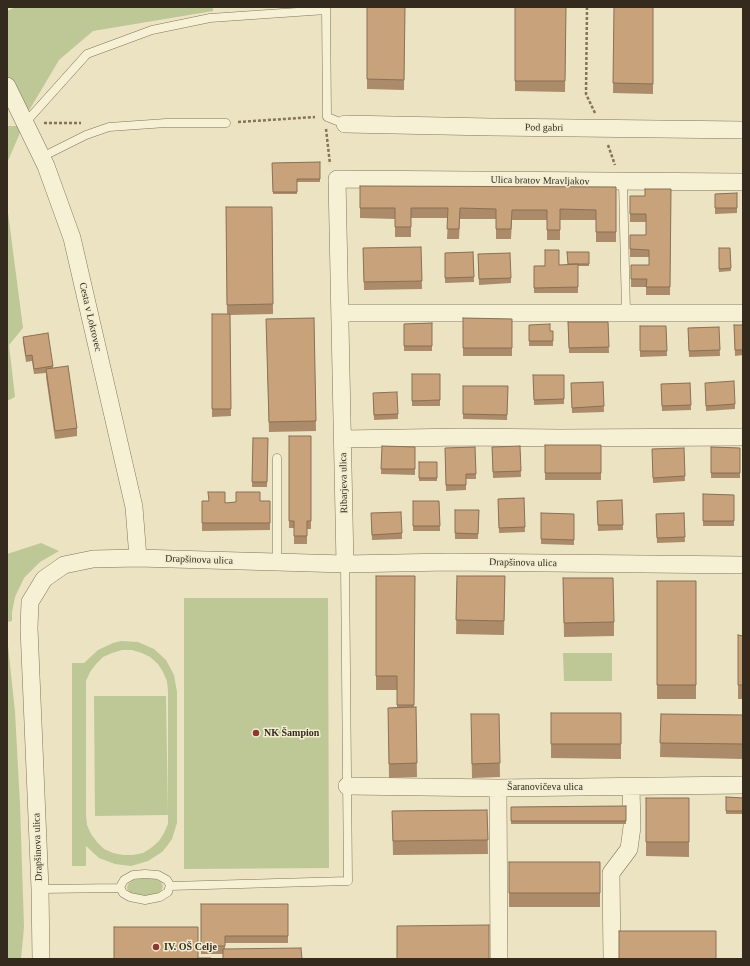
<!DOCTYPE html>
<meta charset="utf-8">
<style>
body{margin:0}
#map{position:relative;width:750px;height:966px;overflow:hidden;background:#ebe3c2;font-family:"Times New Roman",serif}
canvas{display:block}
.frame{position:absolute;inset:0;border:8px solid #342b1e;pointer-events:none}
</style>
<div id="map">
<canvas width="750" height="966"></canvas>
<div class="frame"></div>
</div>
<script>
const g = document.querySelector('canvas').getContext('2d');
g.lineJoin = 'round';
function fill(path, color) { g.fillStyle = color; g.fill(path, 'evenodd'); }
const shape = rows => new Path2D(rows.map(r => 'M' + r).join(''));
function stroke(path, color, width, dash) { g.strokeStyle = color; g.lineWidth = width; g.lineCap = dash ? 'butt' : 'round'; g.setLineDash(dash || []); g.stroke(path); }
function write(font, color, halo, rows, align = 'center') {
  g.font = font + ' "Times New Roman",serif'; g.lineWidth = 3; g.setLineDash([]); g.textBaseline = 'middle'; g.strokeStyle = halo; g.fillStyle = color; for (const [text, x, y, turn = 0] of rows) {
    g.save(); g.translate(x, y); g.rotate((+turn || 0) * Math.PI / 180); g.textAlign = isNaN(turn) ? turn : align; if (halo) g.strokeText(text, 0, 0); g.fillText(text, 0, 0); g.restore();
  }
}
fill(shape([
 [16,7,213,7,213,11,93,31,59,60,24,119,7,81,7,11],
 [7,126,23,126,7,163],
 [7,205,23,328,9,345,15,397,7,401],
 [41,543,59,551,40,562,24,578,15,597,12,612,12,621,7,622,7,554],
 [184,598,328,598,329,868,184,869],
 [7,636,15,712,20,804,24,927,21,959,7,959],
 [121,641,138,642,154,649,166,660,174,675,177,692,177,823,172,839,167,846,162,852,148,861,131,866,115,864,99,858,86,846,86,866,72,866,72,663,84,663,98,650,113,643],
 [122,650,132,650,142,653,150,657,158,664,163,672,167,681,168,691,168,824,164,833,159,841,151,848,143,853,133,855,123,855,113,853,104,849,97,842,91,834,87,825,86,815,86,681,90,672,96,664,103,657,112,653],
 [563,653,612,653,612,681,564,681],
 [94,696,166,696,168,815,95,816],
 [143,878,155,879,161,882,163,886,161,892,147,897,130,893,127,888,128,884,133,880]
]), '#bdc896');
const service = shape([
 [326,7,327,117,345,124],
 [25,123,87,54,152,30,210,18,326,10],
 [42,157,86,135,109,127,166,123,226,123],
 [623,182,626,312],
 [277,458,277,563],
 [145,874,158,875,167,880,170,885,168,892,160,897,145,900,130,897,123,893,120,887,124,880,133,875,145,874],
 [170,886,348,881,345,564],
 [40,889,120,888]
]);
const minor = shape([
 [7,86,46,166,72,238,134,507,138,558],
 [345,124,491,127,743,130],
 [341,313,743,313],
 [343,439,464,437,559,438,743,437],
 [345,564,337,179,743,182],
 [347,786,498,788,743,785],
 [498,788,499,959],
 [41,959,40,889,29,628,30,602,44,579,64,565,93,559,138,558,345,564,449,562,743,565],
 [612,959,611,873,629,849,632,827,631,787]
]);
stroke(service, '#83745a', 9);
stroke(minor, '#83745a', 18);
stroke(shape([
 [587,7,586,94,595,113],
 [238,122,315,117],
 [44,123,81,123],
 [326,129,330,164],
 [608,145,615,165]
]), '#83745a', 2.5, [3, 2]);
stroke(service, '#f6f0d4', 8);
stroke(minor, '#f6f0d4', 17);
fill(shape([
 [367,7,405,7,404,90,367,89],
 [515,7,566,7,565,92,515,91],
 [614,7,653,7,653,94,613,93],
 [320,162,320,182,297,182,297,194,273,194,272,163],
 [360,186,616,187,616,242,596,242,596,220,560,220,560,240,547,240,547,220,512,220,511,239,496,239,496,219,460,219,459,239,447,239,448,218,411,218,411,237,395,237,395,219,360,218],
 [671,189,670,295,646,295,646,287,631,287,631,265,649,265,649,257,630,257,630,235,646,235,646,222,630,222,630,196,645,196],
 [737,193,737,213,715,214,715,194],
 [226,207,272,207,273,314,230,315,231,416,212,417,212,314,227,314],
 [421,247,422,289,364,290,363,248],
 [719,248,730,248,731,271,719,272],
 [473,252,474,282,445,283,445,253],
 [567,252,589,252,589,266,578,266,578,293,534,293,534,266,568,265],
 [478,254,511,278,511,283,479,285],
 [314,318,316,431,269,432,266,319],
 [463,318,512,319,512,356,463,356],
 [568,322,608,322,609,353,569,353],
 [432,323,432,351,404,351,404,324],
 [529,325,550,331,553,331,553,346,529,346],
 [734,325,743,325,743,355,735,356],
 [640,326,666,326,667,356,640,357],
 [719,327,720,356,689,357,688,328],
 [23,337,53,366,53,368,77,428,77,436,55,439,46,377,46,373,34,374,32,361,26,362,23,342],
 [412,374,440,374,440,406,412,406],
 [533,375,564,375,564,404,534,405],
 [603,382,604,412,572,413,571,383],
 [690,383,691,410,662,411,661,384],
 [463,386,508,386,507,420,463,419],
 [705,388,735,404,735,409,706,411],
 [373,398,398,414,398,419,374,420],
 [289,436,311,436,311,529,307,529,307,544,294,544,294,528,289,528],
 [253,438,268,438,267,487,252,487],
 [545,445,601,445,601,480,545,480],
 [382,446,415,447,415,475,381,474],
 [520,446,521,477,493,478,492,447],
 [475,447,476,479,466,479,466,490,446,491,445,448],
 [711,447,740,448,740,478,711,478],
 [684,448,685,481,653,483,652,449],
 [419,462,437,462,437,481,419,481],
 [703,494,734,495,734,526,703,526],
 [524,498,525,532,499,533,498,499],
 [622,500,623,530,598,531,597,501],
 [202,501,225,503,270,501,270,530,202,531],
 [413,501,439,501,440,531,413,531],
 [455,510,479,510,478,539,455,539],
 [541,513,574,514,574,545,541,544],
 [684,513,685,542,657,543,656,514],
 [371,518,402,533,402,539,372,540],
 [376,576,415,576,414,707,416,707,417,777,389,778,388,708,397,707,397,690,376,690],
 [457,576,505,576,504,635,456,634],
 [563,578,614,622,614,636,564,637],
 [657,581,696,581,696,699,657,699],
 [738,635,743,636,743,699,738,699],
 [551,713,621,713,621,759,551,758],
 [499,714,500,777,472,778,471,728],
 [661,714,743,715,743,759,660,757],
 [726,797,743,798,743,814,726,814],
 [646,798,689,798,689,857,646,856],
 [626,806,626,824,511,824,511,807],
 [487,810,488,854,393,855,392,811],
 [509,862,600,862,600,907,509,907],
 [201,904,288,904,288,943,225,943,225,949,223,954,201,954]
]), '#ab8b69');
const building = shape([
 [367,7,405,7,404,80,367,79,367,7],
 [515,7,566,7,565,81,515,81,515,7],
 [614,7,653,7,653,84,613,83,614,7],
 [320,162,320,179,297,179,297,192,273,192,272,163,320,162],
 [360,186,616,187,616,232,596,232,596,210,560,209,560,230,547,230,547,210,512,210,511,229,496,229,496,209,460,208,459,229,447,229,448,208,411,208,411,227,395,227,395,208,360,208,360,186],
 [645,189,671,189,670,287,646,287,647,279,631,279,631,265,649,265,649,250,630,249,630,235,646,235,646,214,630,214,630,196,645,196,645,189],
 [737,193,737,208,715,208,715,194,737,193],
 [226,207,272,207,273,304,227,305,226,207],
 [421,247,422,281,364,282,363,248,421,247],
 [719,248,730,248,731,268,719,269,719,248],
 [545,250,559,250,559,265,578,264,578,287,534,288,534,266,545,266,545,250],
 [473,252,474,277,445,278,445,253,473,252],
 [567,252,589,252,589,264,568,264,567,252],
 [510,253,511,278,479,279,478,254,510,253],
 [212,314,230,314,231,409,212,409,212,314],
 [314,318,316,421,269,422,266,319,314,318],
 [463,318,512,319,512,348,463,348,463,318],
 [568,322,608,322,609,347,569,348,568,322],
 [432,323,432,346,404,346,404,324,432,323],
 [550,324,550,331,553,331,553,341,529,341,529,325,550,324],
 [734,325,743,325,743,350,735,350,734,325],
 [640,326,666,326,667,351,640,351,640,326],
 [719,327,720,350,689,351,688,328,719,327],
 [48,333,53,366,34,369,32,355,26,356,23,337,48,333],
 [68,366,77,428,55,431,46,369,68,366],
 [412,374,440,374,440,400,412,401,412,374],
 [533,375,564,375,564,399,534,400,533,375],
 [734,381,735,404,706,406,705,383,734,381],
 [603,382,604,406,572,408,571,383,603,382],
 [690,383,691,405,662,406,661,384,690,383],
 [463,386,508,386,507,415,463,414,463,386],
 [397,392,398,414,374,415,373,393,397,392],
 [289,436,311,436,311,521,307,521,307,536,294,536,294,521,289,521,289,436],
 [253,438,268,438,267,482,252,482,253,438],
 [545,445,601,445,601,473,545,473,545,445],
 [382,446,415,447,415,469,381,469,382,446],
 [520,446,521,471,493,472,492,447,520,446],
 [475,447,476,474,466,474,466,485,446,485,445,448,475,447],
 [711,447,740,448,740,473,711,473,711,447],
 [684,448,685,476,653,478,652,449,684,448],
 [419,462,437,462,437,478,419,478,419,462],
 [208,492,225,492,225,503,236,502,236,492,260,492,260,501,270,501,270,523,202,523,202,501,209,501,208,492],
 [703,494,734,495,734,521,703,521,703,494],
 [524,498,525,527,499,528,498,499,524,498],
 [622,500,623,525,598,525,597,501,622,500],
 [413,501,439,501,440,526,413,526,413,501],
 [455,510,479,510,478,534,455,533,455,510],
 [401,512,402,533,372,535,371,513,401,512],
 [541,513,574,514,574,540,541,539,541,513],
 [684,513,685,537,657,538,656,514,684,513],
 [376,576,415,576,414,705,397,705,397,676,376,676,376,576],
 [457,576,505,576,504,621,456,620,457,576],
 [563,578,613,578,614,622,564,623,563,578],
 [657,581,696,581,696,685,657,685,657,581],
 [738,635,743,636,743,685,738,685,738,635],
 [416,707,417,763,389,764,388,708,416,707],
 [551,713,621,713,621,744,551,744,551,713],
 [471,714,499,714,500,763,472,764,471,714],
 [661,714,743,715,743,744,660,743,661,714],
 [726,797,743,798,743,811,726,811,726,797],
 [646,798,689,798,689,842,646,842,646,798],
 [626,806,626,821,511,821,511,807,626,806],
 [487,810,488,840,393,841,392,811,487,810],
 [509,862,600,862,600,893,509,893,509,862],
 [201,904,288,904,288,936,225,936,225,946,201,946,201,904],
 [489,925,489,959,397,959,397,926,489,925],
 [114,927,198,927,198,958,211,958,211,959,114,959,114,927],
 [619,931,716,931,716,959,619,959,619,931],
 [301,948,302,959,223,959,223,949,301,948]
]);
fill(building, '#c7a27a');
stroke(building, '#8b7155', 1);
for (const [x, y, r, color] of [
 [256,733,4,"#8f372e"],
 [156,947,4,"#8f372e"]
]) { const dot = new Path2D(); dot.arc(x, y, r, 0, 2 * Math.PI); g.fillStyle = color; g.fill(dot); stroke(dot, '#f3edd1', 1.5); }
write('10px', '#342b1e', '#f3edd1', [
 ["Pod gabri",544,128,1],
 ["Ulica bratov Mravljakov",540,181,1],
 ["Cesta v Lokrovec",90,317,77],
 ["Ribarjeva ulica",344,483,-91],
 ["Drapšinova ulica",199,560,2],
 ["Drapšinova ulica",523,563,1],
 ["Šaranovičeva ulica",545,787],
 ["Drapšinova ulica",38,847,-92]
]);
write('bold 10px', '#342b1e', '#f3edd1', [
 ["NK Šampion",264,733],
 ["IV. OŠ Celje",164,947]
], 'left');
</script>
